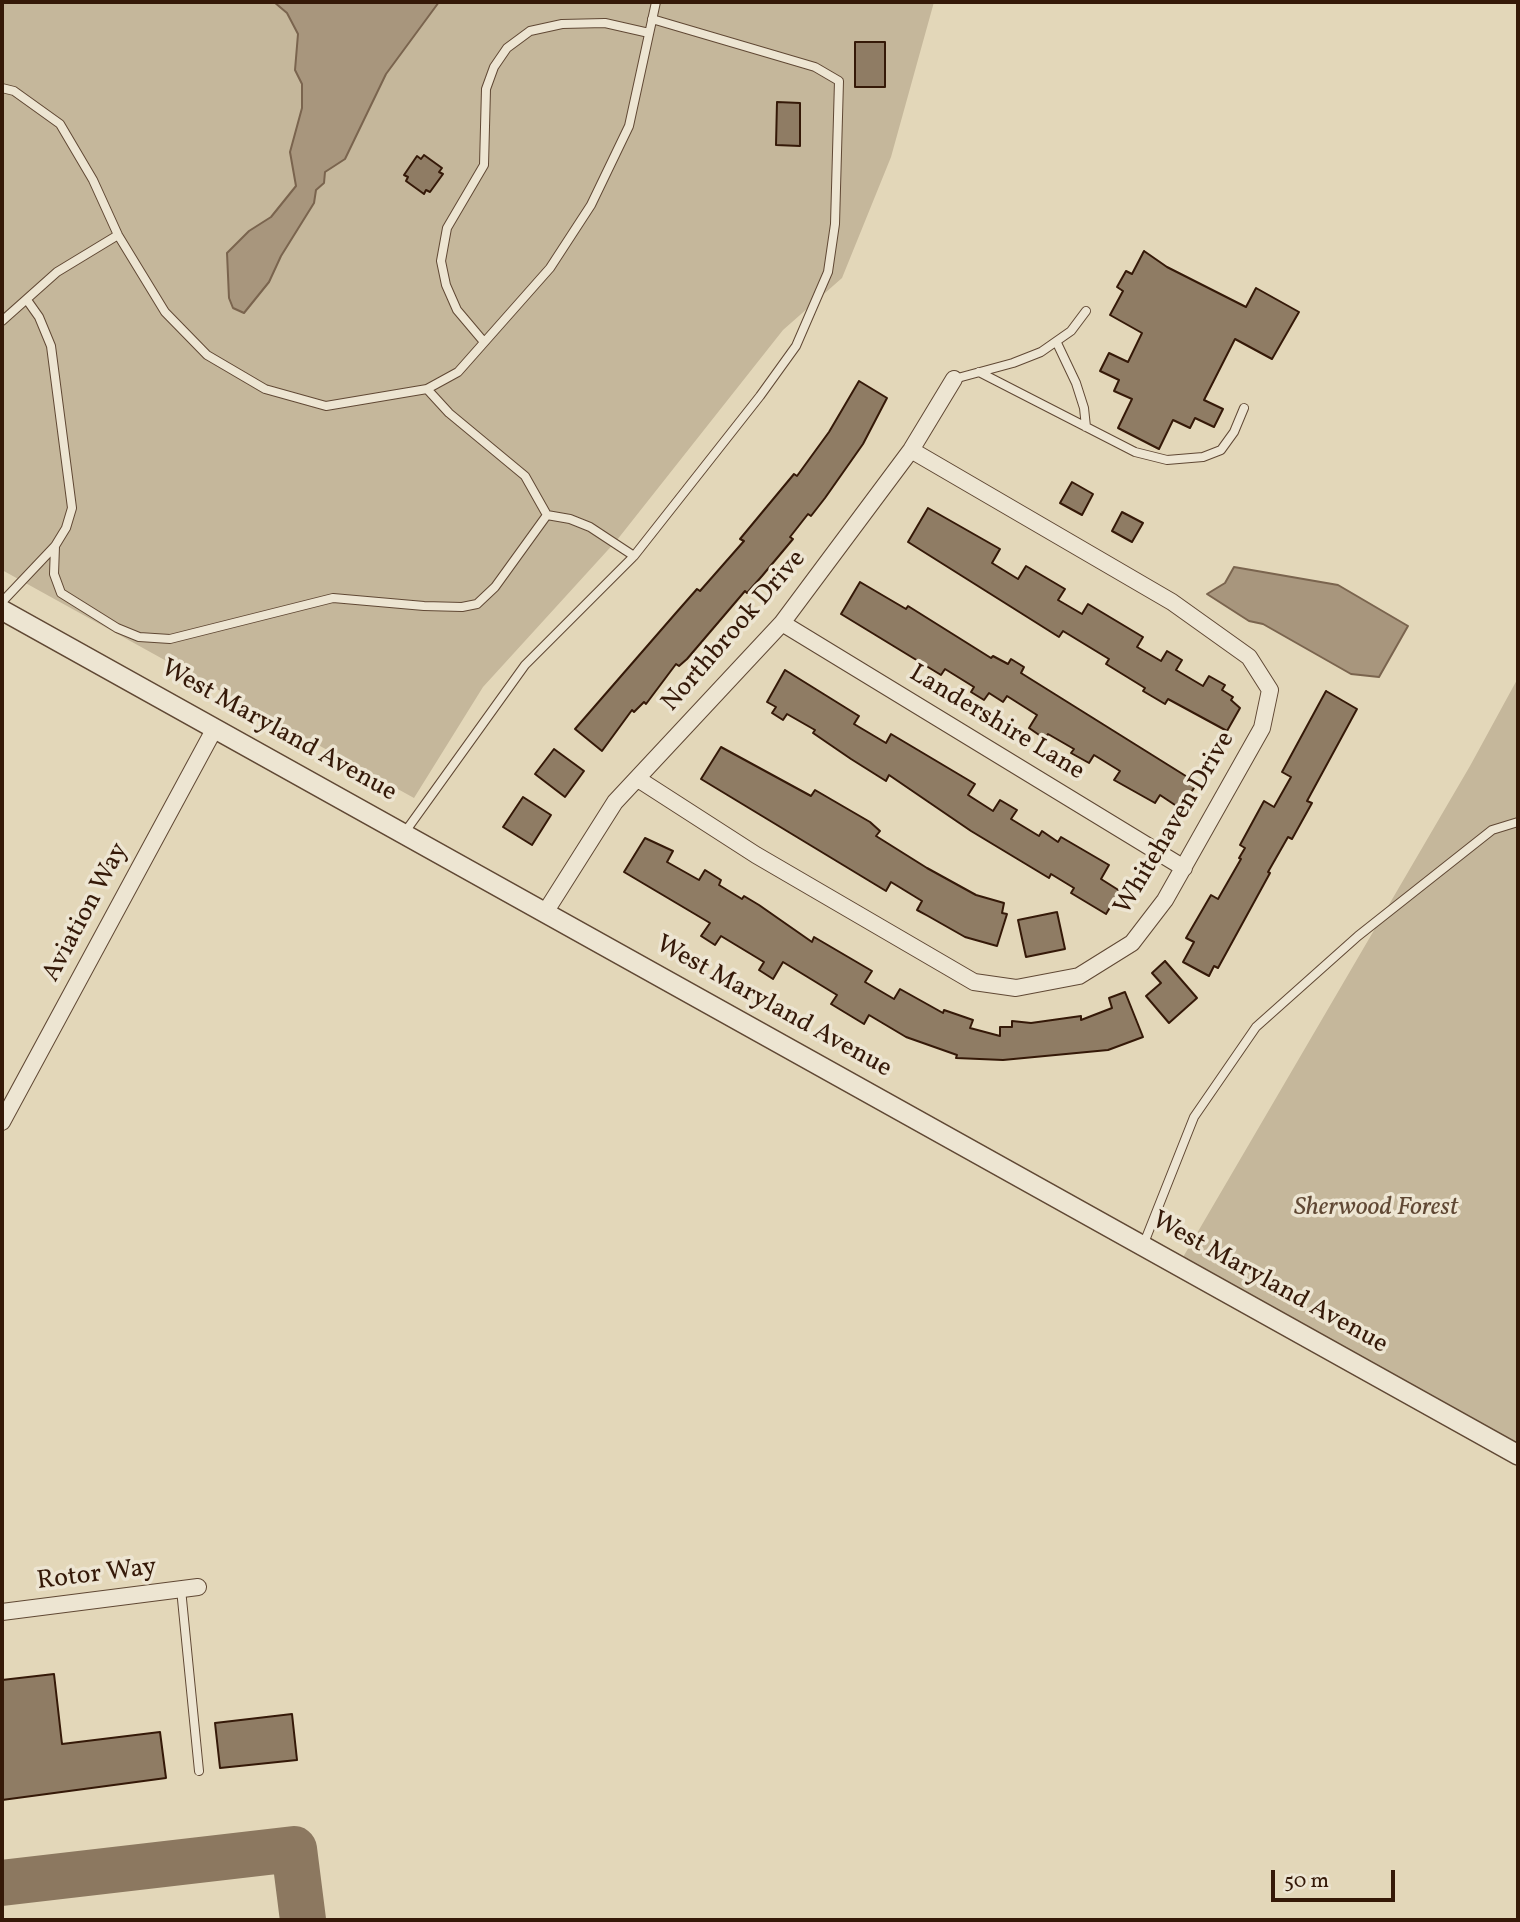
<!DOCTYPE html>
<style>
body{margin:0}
#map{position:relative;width:1520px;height:1922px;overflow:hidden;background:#e3d7b9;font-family:Vollkorn,serif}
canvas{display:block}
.frame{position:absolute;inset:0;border:4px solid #351908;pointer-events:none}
.scale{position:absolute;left:1271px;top:1870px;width:124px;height:32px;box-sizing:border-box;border:4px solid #351908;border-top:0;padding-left:9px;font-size:21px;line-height:24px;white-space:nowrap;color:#351908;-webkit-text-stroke:5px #ede5d2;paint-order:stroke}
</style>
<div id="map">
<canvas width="1520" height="1922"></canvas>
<div class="frame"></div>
<div class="scale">50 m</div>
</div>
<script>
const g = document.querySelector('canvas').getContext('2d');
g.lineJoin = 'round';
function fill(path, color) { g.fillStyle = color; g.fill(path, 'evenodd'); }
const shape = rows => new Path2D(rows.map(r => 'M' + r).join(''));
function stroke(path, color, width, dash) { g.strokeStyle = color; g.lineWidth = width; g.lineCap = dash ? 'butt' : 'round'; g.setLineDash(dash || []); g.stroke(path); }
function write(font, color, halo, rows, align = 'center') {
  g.font = font + ' Vollkorn,serif'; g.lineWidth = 7; g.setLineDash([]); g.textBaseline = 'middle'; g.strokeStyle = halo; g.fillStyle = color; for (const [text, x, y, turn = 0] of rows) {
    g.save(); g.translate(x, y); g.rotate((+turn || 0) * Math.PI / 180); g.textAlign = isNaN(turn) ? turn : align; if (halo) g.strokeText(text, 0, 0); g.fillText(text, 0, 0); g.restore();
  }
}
fill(shape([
 [2,2,934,2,891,157,842,278,783,330,617,540,483,687,414,798,2,570],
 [1518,678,1518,1455,1179,1264,1470,766]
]), '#c5b79b');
const water = shape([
 [274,2,439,2,386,74,345,159,325,172,324,183,316,190,314,203,281,256,269,282,244,313,233,308,229,298,227,253,249,231,271,217,296,186,290,152,302,108,302,84,295,70,298,34,287,13,274,2],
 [1234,567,1338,585,1408,626,1379,677,1351,674,1263,624,1249,621,1207,594,1225,583,1234,567]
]);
fill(water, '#a8967d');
stroke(water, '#7a644e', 2);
stroke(shape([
 [2,1883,294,1849,303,1920]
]), '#8c7860', 46);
const building = shape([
 [855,42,885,42,885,87,855,87,855,42],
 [777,102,800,103,800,146,776,145,777,102],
 [424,155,442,168,439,172,443,174,430,192,426,190,424,194,406,181,408,177,404,175,417,156,421,159,424,155],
 [1144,251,1167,267,1246,307,1256,288,1299,312,1272,359,1235,339,1204,400,1223,409,1214,427,1195,418,1190,428,1173,420,1159,449,1118,428,1132,399,1114,391,1119,380,1100,371,1109,353,1128,362,1142,333,1110,315,1123,291,1117,287,1126,271,1132,274,1144,251],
 [859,381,887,398,863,444,825,498,811,516,808,514,790,537,793,539,762,576,747,593,745,591,687,659,679,666,676,664,646,704,644,702,634,712,632,710,602,751,575,729,675,614,697,589,700,591,744,541,740,539,794,474,797,476,829,432,859,381],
 [1072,482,1093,494,1082,515,1060,503,1072,482],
 [928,508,1000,549,992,563,1018,579,1026,566,1065,589,1058,600,1082,614,1088,604,1143,637,1137,647,1161,661,1167,651,1182,660,1176,670,1203,686,1209,676,1225,685,1222,690,1233,697,1231,700,1240,708,1227,731,1168,699,1165,704,1143,691,1145,688,1106,664,1109,659,1063,631,1059,637,908,542,928,508],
 [1122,512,1143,523,1132,542,1112,531,1122,512],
 [860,582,906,609,908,606,991,658,993,656,1008,664,1011,659,1024,667,1021,673,1197,783,1181,809,1160,795,1155,803,1114,780,1120,771,1094,755,1089,763,1071,753,1074,749,1048,734,1045,739,1029,728,1037,715,1007,696,1003,702,989,693,984,700,971,692,974,687,945,669,941,675,841,614,860,582],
 [785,670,859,716,854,724,886,743,891,734,975,784,968,795,993,811,1000,800,1017,810,1011,819,1039,836,1042,831,1058,842,1061,837,1109,865,1101,879,1120,891,1106,914,1071,893,1074,888,1051,874,1049,878,971,831,889,775,886,781,851,759,813,733,815,730,787,714,783,720,772,713,776,707,767,702,785,670],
 [1326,691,1357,709,1307,801,1312,803,1292,839,1288,837,1268,872,1270,873,1218,968,1214,966,1209,976,1183,962,1194,942,1186,938,1211,895,1218,899,1241,859,1239,858,1245,848,1240,845,1264,801,1274,807,1291,777,1282,772,1326,691],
 [721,747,811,796,815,790,870,822,880,831,876,836,927,868,976,895,1004,903,1002,913,1007,914,997,946,965,937,928,916,917,910,922,901,891,882,886,891,701,779,721,747],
 [554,749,584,771,565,797,535,774,554,749],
 [523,797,551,815,532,845,503,827,523,797],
 [645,838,673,851,667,862,699,880,705,870,721,880,719,885,742,899,744,896,759,905,812,942,814,937,872,971,865,982,894,999,900,989,943,1013,944,1010,973,1020,970,1028,1000,1036,1000,1027,1012,1027,1012,1021,1031,1023,1081,1016,1081,1020,1112,1008,1109,998,1125,992,1143,1037,1108,1050,1003,1060,956,1058,957,1055,906,1037,869,1015,864,1024,831,1004,837,995,783,962,773,979,759,970,764,962,721,936,715,945,701,936,710,923,624,872,645,838],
 [1057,912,1065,949,1026,957,1018,920,1057,912],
 [1165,961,1197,998,1169,1023,1146,996,1161,983,1152,973,1165,961],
 [54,1674,62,1744,160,1732,166,1778,2,1800,2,1680,54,1674],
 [292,1714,297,1760,220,1768,215,1723,292,1714]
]);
fill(building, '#8f7c64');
stroke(building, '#351908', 2);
const service = shape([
 [2,88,14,91,60,124,93,180,118,235,165,312,207,355,265,389,326,406,427,389,458,372,550,268,591,205,629,126,656,2],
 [2,321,57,272,118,235],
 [484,342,457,310,446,285,441,261,447,228,484,165,486,89,494,67,507,48,530,31,562,24,605,23,649,33],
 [1057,343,1076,383,1084,408,1086,427],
 [979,372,1135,452,1167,460,1203,457,1221,450,1234,432,1244,408],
 [954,379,1013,363,1041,352,1071,331,1086,311],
 [427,389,449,413,525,476,547,515,570,519,590,527,634,556],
 [55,546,54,574,61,593,117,628,139,637,170,639,333,598,424,606,462,607,477,604,495,587,547,515],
 [2,602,55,546,66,528,72,508,51,346,39,317,27,300],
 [405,832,525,665,634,556,760,396,796,346,828,272,835,224,839,81,815,67,652,19],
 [1144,1243,1194,1117,1256,1027,1358,936,1492,830,1518,822],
 [181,1589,199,1771]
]);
const minor = shape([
 [782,623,1184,868],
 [638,779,756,855,974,982,1016,988,1079,976,1132,943,1165,900,1262,728,1270,690,1249,657,1172,602,911,450],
 [546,911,615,802,782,623,911,450,954,379],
 [2,1122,215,728],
 [2,1612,198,1587]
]);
const tertiary = shape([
 [2,610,1518,1455]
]);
stroke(service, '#604834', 10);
stroke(minor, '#604834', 18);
stroke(tertiary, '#604834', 22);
stroke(service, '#ede5d2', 8);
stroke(minor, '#ede5d2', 16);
stroke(tertiary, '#ede5d2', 19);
write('26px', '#351908', '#ede5d2', [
 ["Northbrook Drive",735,632,-49],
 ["Landershire Lane",996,724,31],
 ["West Maryland Avenue",278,732,29],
 ["Whitehaven Drive",1176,824,-59],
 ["Aviation Way",87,913,-62],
 ["West Maryland Avenue",773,1008,29],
 ["West Maryland Avenue",1269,1284,29],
 ["Rotor Way",97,1576,-7]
]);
write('italic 26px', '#604834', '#ede5d2', [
 ["Sherwood Forest",1376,1209]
]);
</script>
